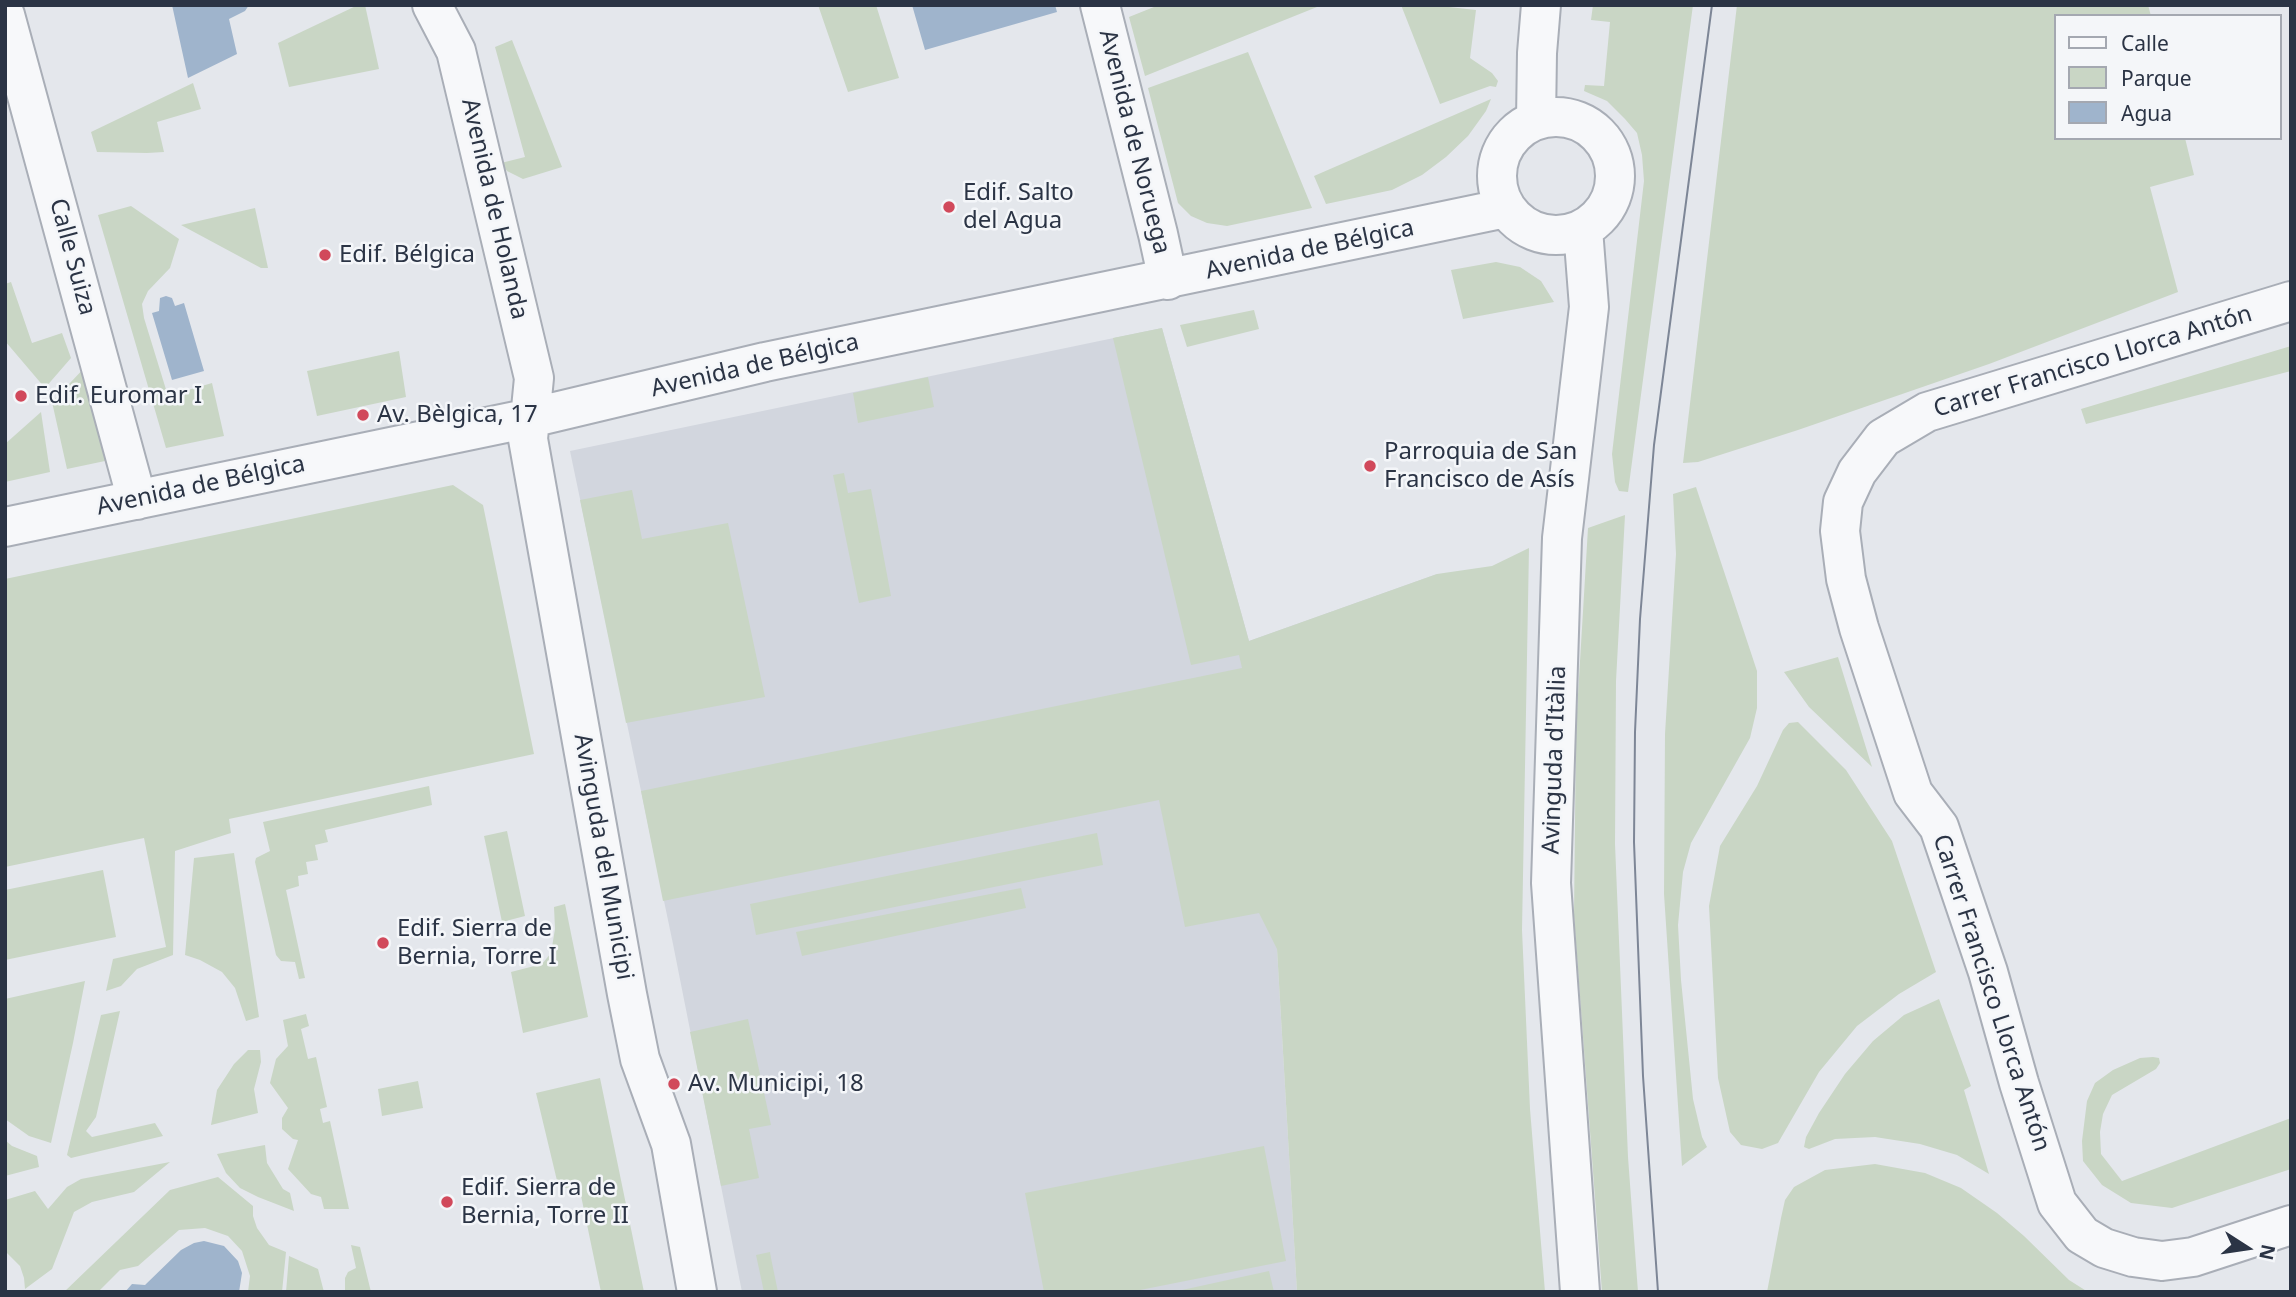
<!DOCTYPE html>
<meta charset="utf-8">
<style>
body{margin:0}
#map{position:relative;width:2296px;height:1297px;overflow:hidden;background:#e4e7ec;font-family:"Noto Sans",sans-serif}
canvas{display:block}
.frame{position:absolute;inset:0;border:7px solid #2b3445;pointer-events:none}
.legend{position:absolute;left:2054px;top:14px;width:228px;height:126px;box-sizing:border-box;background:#f4f6f9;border:2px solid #a4a8b1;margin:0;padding:9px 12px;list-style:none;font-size:21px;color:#2b3445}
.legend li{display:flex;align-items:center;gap:14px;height:35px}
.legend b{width:35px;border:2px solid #a4a8b1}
.north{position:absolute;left:2212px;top:1213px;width:70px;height:70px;-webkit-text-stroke:5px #f4f6f9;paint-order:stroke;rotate:102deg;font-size:19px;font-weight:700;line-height:28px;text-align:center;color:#2b3445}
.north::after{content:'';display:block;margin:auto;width:24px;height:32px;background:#2b3445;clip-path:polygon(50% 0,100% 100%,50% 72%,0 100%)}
</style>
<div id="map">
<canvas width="2296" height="1297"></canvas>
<div class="frame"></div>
<ul class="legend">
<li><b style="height:9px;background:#f7f8fa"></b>Calle</li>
<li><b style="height:19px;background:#c9d6c5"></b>Parque</li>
<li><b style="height:19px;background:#9fb4cc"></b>Agua</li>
</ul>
<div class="north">N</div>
</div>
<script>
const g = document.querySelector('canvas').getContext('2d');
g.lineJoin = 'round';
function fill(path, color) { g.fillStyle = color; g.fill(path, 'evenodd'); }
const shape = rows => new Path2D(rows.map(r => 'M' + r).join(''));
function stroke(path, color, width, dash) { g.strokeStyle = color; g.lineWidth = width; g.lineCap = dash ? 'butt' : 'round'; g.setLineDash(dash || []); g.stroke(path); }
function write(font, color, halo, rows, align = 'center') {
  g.font = font + ' "Noto Sans",sans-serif'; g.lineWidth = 5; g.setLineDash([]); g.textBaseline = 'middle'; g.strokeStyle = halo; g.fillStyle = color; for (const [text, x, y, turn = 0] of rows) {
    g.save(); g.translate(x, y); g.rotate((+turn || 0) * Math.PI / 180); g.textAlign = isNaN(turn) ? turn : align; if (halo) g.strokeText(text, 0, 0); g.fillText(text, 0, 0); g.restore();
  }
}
fill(shape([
 [1162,328,1249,641,1437,574,1466,641,1277,949,1297,1292,742,1292,673,944,570,451]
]), '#d2d6de');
fill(shape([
 [358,5,365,5,379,69,289,87,278,43],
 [818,5,876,5,899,78,848,92],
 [1159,5,1322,5,1145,76,1129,17],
 [1401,5,1448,5,1449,7,1476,10,1470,58,1492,73,1498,81,1496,87,1490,86,1440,104],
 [1593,5,1693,5,1628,492,1619,491,1615,482,1612,454,1644,181,1642,155,1637,133,1625,119,1607,101,1584,91,1585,85,1604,86,1610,22,1591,20],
 [1737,5,2148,5,2151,16,2056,16,2056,138,2185,138,2194,175,2150,187,2178,292,1989,364,1798,430,1698,462,1683,463],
 [512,40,562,167,523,179,507,171,501,163,525,157,495,47],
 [1248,52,1312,208,1227,226,1207,223,1191,216,1178,203,1148,88],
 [193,83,201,109,157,122,164,152,147,153,97,152,91,132],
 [1491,99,1486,111,1468,136,1446,157,1422,175,1392,190,1326,204,1314,176],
 [131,206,179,239,170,268,148,291,142,304,144,318,168,396,212,383,224,436,166,448,98,215],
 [255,208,268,268,261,268,181,225],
 [1496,262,1520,267,1541,281,1554,302,1463,319,1451,270],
 [11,282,32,343,62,333,71,358,45,388,5,341,5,284],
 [1254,310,1259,329,1187,347,1180,325],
 [1162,328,1249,641,1437,574,1492,566,1529,548,1522,930,1530,1109,1545,1292,1297,1292,1277,949,1259,913,1185,927,1159,800,663,901,641,791,1242,668,1239,655,1191,665,1113,338],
 [2291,346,2291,371,2086,424,2081,409],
 [399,351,406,397,317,416,307,371],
 [88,364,111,447,105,461,67,469,52,402],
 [928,377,934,407,858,423,853,393],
 [41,412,50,472,5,482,5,444],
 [844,473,848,493,871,489,891,596,859,603,833,475],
 [453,485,483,505,534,754,229,819,231,833,175,851,173,955,137,969,121,986,106,991,113,959,166,947,144,838,5,867,5,579],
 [1696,487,1757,671,1757,708,1750,738,1691,843,1683,872,1678,925,1681,980,1693,1099,1702,1137,1707,1147,1682,1166,1664,894,1665,734,1676,554,1673,494],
 [632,490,642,539,728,523,765,697,626,723,580,500],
 [1625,515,1616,681,1615,844,1628,1157,1638,1292,1602,1292,1574,916,1576,728,1588,528],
 [1838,657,1872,767,1809,707,1784,672],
 [1798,722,1846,770,1892,841,1936,972,1899,994,1857,1026,1819,1072,1778,1143,1762,1149,1741,1145,1730,1132,1718,1078,1709,906,1720,846,1757,786,1783,730,1789,723],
 [429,786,432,805,325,830,328,842,315,845,318,860,306,862,308,874,298,876,299,886,286,890,305,978,299,979,295,962,281,961,276,955,255,862,256,858,270,851,263,822],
 [507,831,525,916,502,922,484,836],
 [1097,833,1103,865,756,935,750,904],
 [234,853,259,1017,246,1021,235,988,222,972,200,960,185,955,194,858],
 [103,870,116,937,5,960,5,890],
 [1021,888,1026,908,802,956,796,932],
 [565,904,588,1017,523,1033,511,972,542,964,551,953,555,929,554,907],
 [85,981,73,1043,51,1143,29,1136,5,1119,5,999],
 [1939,999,1971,1086,1964,1090,1989,1174,1957,1155,1920,1144,1875,1137,1835,1139,1809,1149,1804,1147,1806,1137,1819,1113,1845,1074,1873,1041,1904,1015],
 [120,1011,96,1117,86,1131,92,1137,155,1123,163,1136,71,1158,67,1155,101,1015],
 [306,1014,309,1026,301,1029,308,1059,316,1057,327,1107,320,1109,323,1123,330,1121,349,1209,324,1209,321,1197,311,1194,288,1169,298,1140,293,1139,282,1129,282,1118,288,1108,270,1083,276,1059,288,1046,283,1020],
 [748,1019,771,1125,749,1129,759,1178,721,1186,690,1032],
 [248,1050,260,1050,261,1062,254,1089,258,1113,211,1125,217,1090,234,1064],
 [2153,1057,2159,1058,2160,1063,2156,1069,2112,1095,2103,1114,2100,1132,2101,1154,2122,1181,2291,1118,2291,1169,2172,1208,2131,1203,2102,1185,2083,1161,2082,1141,2087,1101,2095,1083,2113,1070,2140,1058],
 [600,1078,644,1292,601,1292,579,1186,559,1189,536,1093],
 [418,1081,423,1108,382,1116,378,1089],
 [5,1140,12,1146,37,1156,39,1167,5,1176],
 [265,1145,267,1163,283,1189,290,1193,294,1211,258,1197,240,1188,226,1173,217,1154],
 [1264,1146,1286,1261,1130,1292,1044,1292,1025,1193],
 [170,1162,134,1192,92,1202,74,1212,52,1269,25,1289,24,1278,20,1266,5,1251,5,1200,35,1191,48,1209,67,1187,81,1179],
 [1875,1164,1925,1173,1961,1188,1997,1213,2024,1236,2069,1280,2088,1292,1767,1292,1781,1218,1785,1200,1794,1187,1825,1170],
 [218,1177,253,1206,253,1216,257,1228,269,1245,286,1252,282,1292,248,1292,250,1276,242,1251,228,1236,205,1228,179,1230,138,1266,120,1270,98,1292,64,1292,170,1190],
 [351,1245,360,1247,371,1292,345,1292,345,1278,348,1272,356,1268],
 [770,1252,771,1258,778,1292,764,1292,756,1255],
 [289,1256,318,1269,324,1292,286,1292],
 [1269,1271,1274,1292,1173,1292]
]), '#c9d6c5');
fill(shape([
 [172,5,249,5,245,11,229,19,237,54,188,78],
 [912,5,1055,5,1057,12,925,50],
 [166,296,172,298,175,306,184,303,204,371,172,380,152,313,159,311,160,298],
 [204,1241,224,1246,238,1261,242,1273,239,1292,125,1292,132,1284,145,1285,181,1250,194,1243]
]), '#9fb4cc');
const minor = shape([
 [432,5,456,51,534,378,528,439,627,994,640,1059,671,1144,697,1292],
 [1100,5,1158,234,1168,280],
 [5,15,137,500],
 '1497 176a59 59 0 1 1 118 0a59 59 0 1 1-118 0Z',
 [1536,120,1537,53,1541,5],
 [2291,301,1927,412,1883,438,1857,472,1843,502,1840,531,1846,579,1859,628,1913,793,1939,827,1988,972,2019,1083,2057,1203,2082,1235,2104,1248,2133,1257,2162,1261,2193,1257,2291,1225],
 [5,527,530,418,765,362,1506,208],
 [1580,1292,1551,883,1562,538,1589,307,1583,229]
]);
stroke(minor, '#a9aeb7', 42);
stroke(minor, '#f7f8fa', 38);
stroke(shape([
 [1658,1292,1643,1076,1634,842,1635,732,1640,619,1654,445,1712,5]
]), '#7d8696', 2);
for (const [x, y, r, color] of [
 [949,207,7,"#d1495b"],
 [325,255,7,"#d1495b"],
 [21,396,7,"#d1495b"],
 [363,415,7,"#d1495b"],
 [1370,466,7,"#d1495b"],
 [383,943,7,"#d1495b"],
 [674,1084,7,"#d1495b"],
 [447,1202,7,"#d1495b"]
]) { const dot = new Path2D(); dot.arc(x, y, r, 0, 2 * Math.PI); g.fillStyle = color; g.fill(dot); stroke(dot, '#f4f6f9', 2.5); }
write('24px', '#2b3445', '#f4f6f9', [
 ["Avenida de Noruega",1134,142,76],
 ["Avenida de Holanda",494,209,77],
 ["Avenida de Bélgica",1310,250,-12],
 ["Calle Suiza",72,257,75],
 ["Carrer Francisco Llorca Antón",2093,362,-17],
 ["Avenida de Bélgica",755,366,-13],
 ["Avenida de Bélgica",201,486,-12],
 ["Avinguda d'Itàlia",1555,760,-88],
 ["Avinguda del Municipi",603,857,80],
 ["Carrer Francisco Llorca Antón",1991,993,72]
]);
write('24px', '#2b3445', '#f4f6f9', [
 ["Edif. Salto",963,193],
 ["del Agua",963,221],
 ["Edif. Bélgica",339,255],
 ["Edif. Euromar I",35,396],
 ["Av. Bèlgica, 17",377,415],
 ["Parroquia de San",1384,452],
 ["Francisco de Asís",1384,480],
 ["Edif. Sierra de",397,929],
 ["Bernia, Torre I",397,957],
 ["Av. Municipi, 18",688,1084],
 ["Edif. Sierra de",461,1188],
 ["Bernia, Torre II",461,1216]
], 'left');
</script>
